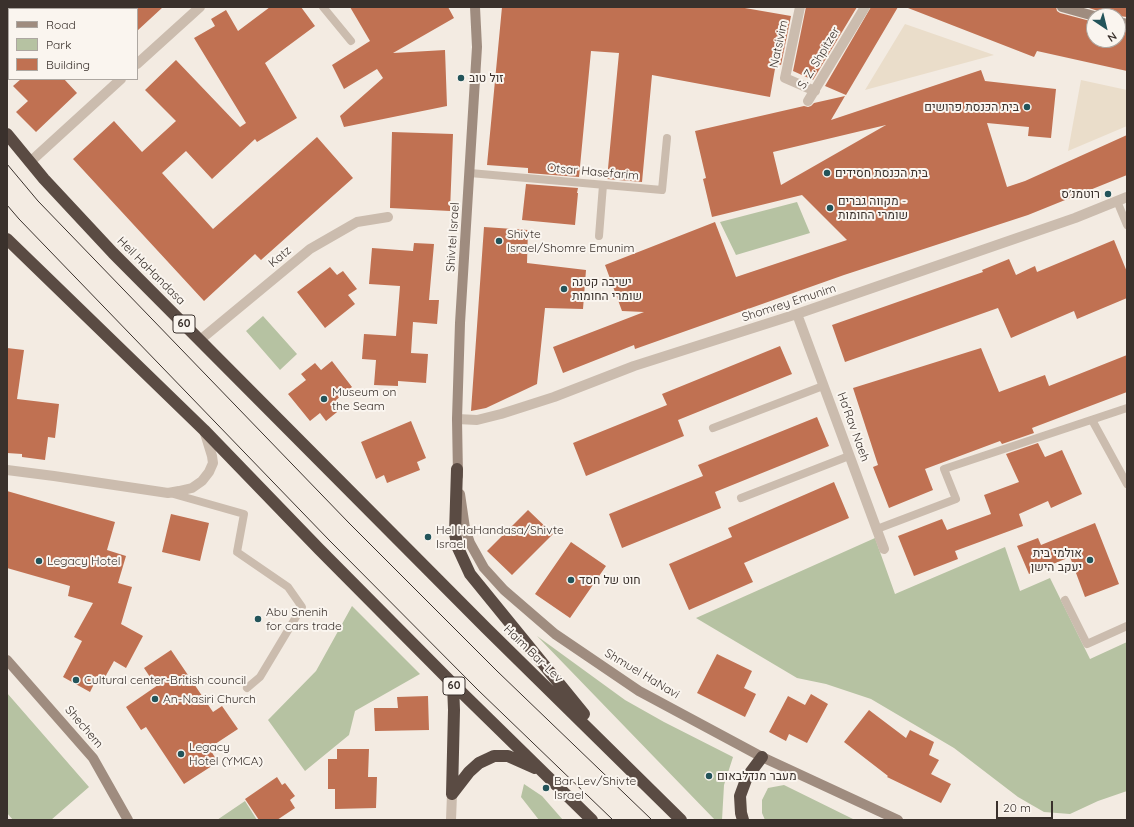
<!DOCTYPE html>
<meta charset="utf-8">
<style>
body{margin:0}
#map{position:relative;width:1134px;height:827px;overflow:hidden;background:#f3ebe2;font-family:Quicksand,sans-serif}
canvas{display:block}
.frame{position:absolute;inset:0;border:8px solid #3a312c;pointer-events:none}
.legend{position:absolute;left:8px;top:8px;width:130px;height:72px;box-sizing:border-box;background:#faf5ef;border:1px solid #ada7a1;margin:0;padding:5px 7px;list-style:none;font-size:12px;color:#3a312c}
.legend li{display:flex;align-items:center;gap:8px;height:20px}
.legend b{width:20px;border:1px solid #ada7a1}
.north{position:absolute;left:1086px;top:8px;width:40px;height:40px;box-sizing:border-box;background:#faf5ef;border:1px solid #ada7a1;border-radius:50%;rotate:145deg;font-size:11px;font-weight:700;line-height:16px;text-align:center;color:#3a312c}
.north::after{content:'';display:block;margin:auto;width:14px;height:18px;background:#23545a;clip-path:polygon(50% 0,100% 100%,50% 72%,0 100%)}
.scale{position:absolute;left:996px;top:801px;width:57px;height:18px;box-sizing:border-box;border:2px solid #3a312c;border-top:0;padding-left:5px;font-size:12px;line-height:14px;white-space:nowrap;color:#3a312c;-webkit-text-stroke:3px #faf5ef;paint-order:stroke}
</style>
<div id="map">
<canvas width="1134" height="827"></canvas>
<div class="frame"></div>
<ul class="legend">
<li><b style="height:5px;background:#9f8c7f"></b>Road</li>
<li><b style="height:11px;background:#b6c2a2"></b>Park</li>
<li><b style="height:11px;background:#c07152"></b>Building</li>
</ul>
<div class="north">N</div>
<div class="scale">20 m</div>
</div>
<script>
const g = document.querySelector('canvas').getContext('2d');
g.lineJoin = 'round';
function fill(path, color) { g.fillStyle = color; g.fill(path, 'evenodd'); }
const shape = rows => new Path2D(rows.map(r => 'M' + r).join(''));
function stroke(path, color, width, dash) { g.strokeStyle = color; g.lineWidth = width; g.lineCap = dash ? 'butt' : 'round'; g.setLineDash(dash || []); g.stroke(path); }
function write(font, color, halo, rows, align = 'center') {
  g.font = font + ' Quicksand,Heebo,sans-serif'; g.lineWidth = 4; g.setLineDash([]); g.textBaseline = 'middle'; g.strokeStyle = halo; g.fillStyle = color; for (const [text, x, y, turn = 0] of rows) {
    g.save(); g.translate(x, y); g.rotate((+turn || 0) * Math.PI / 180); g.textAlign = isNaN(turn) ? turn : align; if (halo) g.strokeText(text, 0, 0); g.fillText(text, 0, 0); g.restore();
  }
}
fill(shape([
 [797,202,810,233,736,255,720,222],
 [263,316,297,354,280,370,246,331],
 [875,538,895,594,1005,547,1020,591,1050,578,1090,659,1127,642,1127,791,1098,801,1070,814,1044,812,1018,797,954,748,871,699,826,684,797,678,696,618],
 [352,606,420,674,355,711,349,735,305,771,268,720,316,671],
 [537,636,625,700,664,722,733,757,724,785,722,820,715,820],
 [7,693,89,787,51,820,13,820,7,813],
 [524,784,542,796,563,820,539,820,521,797],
 [784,785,855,820,765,820,762,813,762,800,768,788],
 [245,801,257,820,217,820]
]), '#b6c2a2');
fill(shape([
 [905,24,994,55,865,90],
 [1081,80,1127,90,1127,126,1068,151]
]), '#eaddca');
fill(shape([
 [137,7,163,7,137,31],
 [270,7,301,7,315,26,265,63,297,118,257,142,255,139,212,179,186,151,162,173,213,229,317,137,353,178,261,260,255,254,204,301,73,159,114,121,142,152,176,121,145,90,176,60,240,127,246,123,194,38,215,26,211,19,226,10,238,31],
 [350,7,448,7,454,18,393,53,445,50,447,106,344,127,340,116,383,78,377,69,344,89,332,65,370,41],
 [502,7,739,7,791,16,781,65,776,63,770,97,652,75,642,182,607,179,619,53,591,51,579,177,528,173,528,168,487,165],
 [806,7,857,7,813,80,793,71],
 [871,7,898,7,846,95,825,86],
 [908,7,1056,7,1057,11,1060,13,1094,22,1094,40,1118,40,1118,29,1127,30,1127,71,1037,51,1034,57,908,8],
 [1086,7,1127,7,1127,17,1119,16,1100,16,1098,11],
 [981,70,985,81,1056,89,1051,138,1028,136,1029,127,987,123,1007,187,1025,181,1127,135,1127,175,1028,215,844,275,635,349,634,345,563,373,553,347,644,312,622,311,605,265,715,222,736,277,847,240,802,195,712,217,703,179,706,178,695,131,804,106,808,107,811,106,814,103,845,96,831,120],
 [886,125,781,185,773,152],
 [21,79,64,79,77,93,36,132,16,112,28,101,13,86],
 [392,132,453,134,450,211,390,208],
 [526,184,578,188,577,193,578,193,575,225,522,220],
 [484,227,528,230,527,263,586,270,583,309,545,308,537,384,486,408,471,411],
 [1114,240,1127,272,1127,298,1077,319,1074,311,1011,338,998,308,845,362,832,325,983,272,982,270,1009,259,1016,275,1035,266,1037,272],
 [414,243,434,244,429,300,439,300,437,324,413,322,411,353,428,354,426,383,398,381,398,386,374,385,376,360,362,359,364,334,396,336,400,286,369,284,372,248,413,251],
 [330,267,337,275,343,271,357,289,348,295,355,304,325,328,297,292],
 [780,346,792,374,678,420,684,436,586,476,573,443,667,405,662,394],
 [7,348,24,350,17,399,59,404,55,438,48,437,45,460,22,457,22,454,7,453],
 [981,348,999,392,1045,375,1049,386,1127,355,1127,392,1032,428,1034,433,1002,444,1000,441,925,469,933,490,889,508,873,467,878,465,853,388],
 [332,361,352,387,336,400,342,408,326,421,320,413,310,421,288,394,306,380,301,374,315,363,321,370],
 [817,417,829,446,715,492,721,508,622,548,609,514,703,476,698,465],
 [411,421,426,458,417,462,420,470,387,483,384,475,376,479,361,442],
 [1038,443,1045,457,1062,450,1082,494,1051,508,1048,501,1019,514,1023,526,955,551,958,559,914,576,898,536,942,519,947,530,991,514,984,495,1019,482,1006,454],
 [834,482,849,518,744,563,753,582,689,610,669,564,732,537,728,528],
 [7,491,115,522,107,550,126,556,118,583,132,587,121,624,143,636,126,668,114,661,104,679,98,676,90,692,63,677,82,641,74,637,93,603,68,596,70,586,7,568],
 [528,510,553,534,512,575,487,551],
 [171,514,209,523,200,561,162,552],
 [1095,523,1119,584,1085,597,1070,557,1029,574,1017,546,1038,538,1041,545],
 [571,542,606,566,570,618,535,594],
 [171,650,213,712,222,706,238,729,209,748,218,762,184,784,146,727,141,730,126,707,158,685,154,683,144,668],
 [717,654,752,671,744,688,756,694,745,717,697,693],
 [811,694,828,704,807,743,789,734,786,741,769,732,788,696,805,705],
 [428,696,429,730,375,731,374,708,398,708,397,697],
 [869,710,906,738,910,730,934,742,929,755,939,760,931,774,951,784,941,803,887,777,888,776,844,742],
 [337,749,369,749,368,777,377,777,376,808,335,809,335,789,328,789,328,759,337,759],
 [277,777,282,785,285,783,295,796,290,800,295,808,277,820,259,820,245,799]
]), '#c07152');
stroke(shape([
 [323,7,351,41],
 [32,9,33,7],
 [7,63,9,61],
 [470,173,662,190,667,138],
 [1117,201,1127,225],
 [599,236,603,185],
 [1092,420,1127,484],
 [713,428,823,386],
 [170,493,244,514,237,552,288,587,302,607,260,677,247,688],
 [741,498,849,456],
 [877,529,956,499,944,469,1127,408],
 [1065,600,1087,644,1127,626]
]), '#cbbcae', 8);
stroke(shape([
 [800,7,785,78,815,91],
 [137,64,200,7],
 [808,101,865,7],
 [30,162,121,79],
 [797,314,884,549],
 [200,340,310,249,357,222,388,217],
 [457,419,477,420,501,414,554,397,634,366,797,314,1075,218,1127,197],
 [7,470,54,476,168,493,179,491,192,488,202,481,209,472,213,463,212,456,204,430],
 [451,820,452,794]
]), '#cbbcae', 10);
stroke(shape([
 [1062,7,1094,16],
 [1118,22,1127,24],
 [458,476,457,419,460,323,477,47,475,7],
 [460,494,465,528,470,543,484,568,504,590,555,634,639,691,762,757,898,820],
 [7,660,93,758,128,820]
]), '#9f8c7f', 10);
stroke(shape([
 [7,134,44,179,113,253,486,628,681,820],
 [7,239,204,430,319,549,453,684,592,820],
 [457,469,455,534,458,548,470,574,584,714],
 [452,794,454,710,453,684],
 [452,794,469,772,479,763,494,756,508,756,535,768],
 [743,820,741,813,740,796,747,777,762,757]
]), '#5a4b43', 12);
stroke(shape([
 [7,164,38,201,349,523,497,671,652,820],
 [7,205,19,219,329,540,478,690,613,820]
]), '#3a312c', 1);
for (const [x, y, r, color] of [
 [461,78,4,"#23545a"],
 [1027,107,4,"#23545a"],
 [827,173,4,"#23545a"],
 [1108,194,4,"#23545a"],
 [830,208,4,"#23545a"],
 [499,241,4,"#23545a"],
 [564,289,4,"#23545a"],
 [324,399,4,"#23545a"],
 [428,537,4,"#23545a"],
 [1090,560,4,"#23545a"],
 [39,561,4,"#23545a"],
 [571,580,4,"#23545a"],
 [258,619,4,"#23545a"],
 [76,680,4,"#23545a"],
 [155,699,4,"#23545a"],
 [181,754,4,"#23545a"],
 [709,776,4,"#23545a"],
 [546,788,4,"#23545a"]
]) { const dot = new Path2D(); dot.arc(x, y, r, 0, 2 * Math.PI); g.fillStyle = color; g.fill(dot); stroke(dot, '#faf5ef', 1.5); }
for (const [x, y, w] of [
 [184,324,22],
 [454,686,22]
]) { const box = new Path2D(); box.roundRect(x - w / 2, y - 9, w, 18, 3); g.fillStyle = '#faf5ef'; g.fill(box); stroke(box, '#3a312c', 1); }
write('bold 11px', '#3a312c', null, [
 ["60",184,324],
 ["60",454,686]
]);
write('12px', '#3a312c', '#faf5ef', [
 ["Natsivim",779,44,-78],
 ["S. Z. Shpitzer",819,58,-59],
 ["Otsar Hasefarim",593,172,5],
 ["Shivtei Israel",453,237,-86],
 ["Katz",280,257,-40],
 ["Heil HaHandasa",151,271,45],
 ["Shomrey Emunim",789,303,-18],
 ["Ha'Rav Naeh",853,427,70],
 ["Haim Bar-Lev",533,654,44],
 ["Shmuel HaNavi",642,674,31],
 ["Shechem",84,727,49]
]);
write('12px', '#3a312c', '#faf5ef', [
 ["זול טוב",469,78],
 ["בית הכנסת פרושים",1019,107,"right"],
 ["בית הכנסת חסידים",835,173],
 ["רוטמנ'ס",1100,194,"right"],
 ["מקווה גברים -",838,201],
 ["שומרי החומות",838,215],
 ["Shivte",507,234],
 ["Israel/Shomre Emunim",507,248],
 ["ישיבה קטנה",572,282],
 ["שומרי החומות",572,296],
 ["Museum on",332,392],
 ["the Seam",332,406],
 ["Hel HaHandasa/Shivte",436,530],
 ["Israel",436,544],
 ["אולמי בית",1082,553,"right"],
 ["יעקב הישן",1082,567,"right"],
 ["Legacy Hotel",47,561],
 ["חוט של חסד",579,580],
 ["Abu Snenih",266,612],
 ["for cars trade",266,626],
 ["Cultural center-British council",84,680],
 ["An-Nasiri Church",163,699],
 ["Legacy",189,747],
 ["Hotel (YMCA)",189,761],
 ["מעבר מנדלבאום",717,776],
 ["Bar Lev/Shivte",554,781],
 ["Israel",554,795]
], 'left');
</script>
